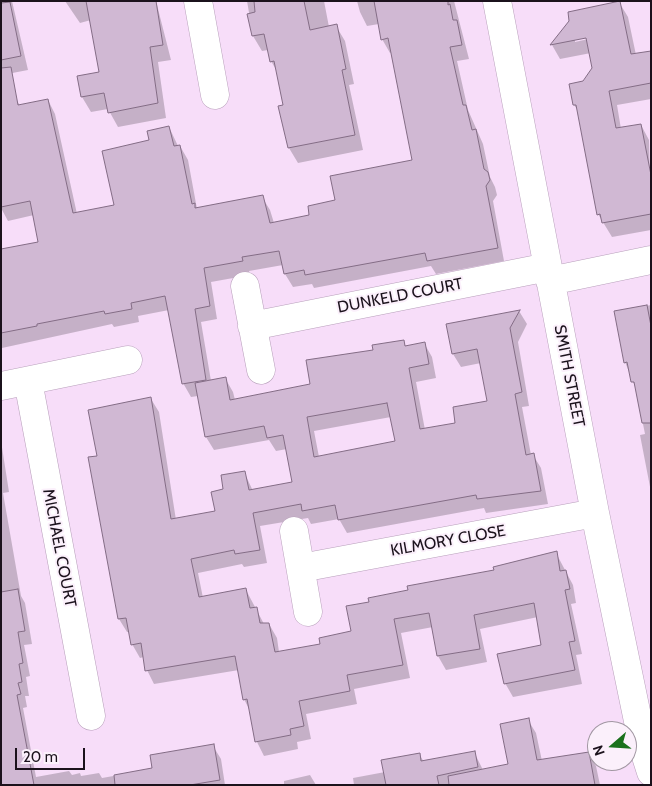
<!DOCTYPE html>
<style>
body{margin:0}
#map{position:relative;width:652px;height:786px;overflow:hidden;background:#f7ddf9;font-family:Cabin,sans-serif}
canvas{display:block}
.frame{position:absolute;inset:0;border:2px solid #1b121c;pointer-events:none}
.north{position:absolute;left:587px;top:721px;width:50px;height:50px;box-sizing:border-box;background:#fbf0fb;border:1px solid #a197a2;border-radius:50%;rotate:251deg;font-size:14px;font-weight:700;line-height:20px;text-align:center;color:#1b121c}
.north::after{content:'';display:block;margin:auto;width:18px;height:22px;background:#1a711c;clip-path:polygon(50% 0,100% 100%,50% 72%,0 100%)}
.scale{position:absolute;left:15px;top:748px;width:70px;height:22px;box-sizing:border-box;border:2px solid #1b121c;border-top:0;padding-left:6px;font-size:15px;line-height:18px;white-space:nowrap;color:#1b121c;-webkit-text-stroke:4px #fbf0fb;paint-order:stroke}
</style>
<div id="map">
<canvas width="652" height="786"></canvas>
<div class="frame"></div>
<div class="north">N</div>
<div class="scale">20 m</div>
</div>
<script>
const g = document.querySelector('canvas').getContext('2d');
g.lineJoin = 'round';
function fill(path, color) { g.fillStyle = color; g.fill(path, 'evenodd'); }
const shape = rows => new Path2D(rows.map(r => 'M' + r).join(''));
function stroke(path, color, width, dash) { g.strokeStyle = color; g.lineWidth = width; g.lineCap = dash ? 'butt' : 'round'; g.setLineDash(dash || []); g.stroke(path); }
function write(font, color, halo, rows, align = 'center') {
  g.font = font + ' Cabin,sans-serif'; g.lineWidth = 4; g.setLineDash([]); g.textBaseline = 'middle'; g.strokeStyle = halo; g.fillStyle = color; for (const [text, x, y, turn = 0] of rows) {
    g.save(); g.translate(x, y); g.rotate((+turn || 0) * Math.PI / 180); g.textAlign = isNaN(turn) ? turn : align; if (halo) g.strokeText(text, 0, 0); g.fillText(text, 0, 0); g.restore();
  }
}
fill(shape([
 [1,1,12,1,28,70,2,75,20,106,48,100,55,114,77,214,116,206,150,141,169,127,178,146,180,146,188,160,197,209,262,197,270,210,274,223,311,216,414,161,392,52,390,53,382,39,379,24,367,26,360,12,357,1,454,1,469,59,457,61,468,110,483,144,490,177,495,187,497,195,493,201,504,261,436,274,431,266,314,288,312,284,293,287,285,274,283,265,249,271,250,275,211,282,217,319,201,322,211,381,225,378,233,392,235,400,312,385,374,351,403,341,406,347,424,343,432,357,436,378,416,382,425,430,457,424,489,402,481,363,461,367,453,354,519,311,527,324,518,342,529,406,522,407,531,455,533,455,541,468,548,504,486,513,484,508,347,533,339,519,311,524,308,518,260,526,267,563,244,567,242,564,198,573,203,598,246,590,264,624,269,624,277,638,279,652,321,645,352,632,370,603,495,571,556,553,573,585,576,603,571,604,582,654,576,655,582,684,513,697,505,683,543,646,538,617,480,629,487,662,446,670,438,656,433,627,401,633,410,678,354,689,357,704,306,714,311,739,297,742,298,749,264,756,257,742,250,711,244,699,239,670,154,684,147,670,144,657,140,658,132,644,130,632,127,632,119,619,98,457,151,399,159,412,176,520,217,512,225,490,244,472,253,491,293,483,287,449,276,451,269,440,214,450,206,437,198,396,191,397,183,383,169,310,138,316,139,322,114,327,112,324,2,348,1,306,39,243,34,215,8,221,1,208],
 [391,417,396,442,319,457,314,431],
 [65,1,156,1,171,60,158,62,166,118,118,127,108,109,91,112,82,97,79,77,101,73,91,20,80,23],
 [247,1,324,1,329,27,336,26,345,41,354,84,349,85,363,150,298,163,289,148,280,107,284,106,278,73,271,61,268,50,262,51,253,36],
 [619,2,628,17,636,55,651,52,651,99,617,105,621,129,641,125,649,140,651,230,612,237,598,214,579,112,574,105,583,83,594,69,591,53,560,59,552,45,571,22],
 [592,35,593,38,575,42,575,39],
 [651,305,651,492,640,435,645,434,636,389,625,362,616,312],
 [1,441,9,492,3,493,21,596,25,603,32,644,24,645,30,676,26,677,29,696,25,696,27,707,23,708,36,777,69,771,72,775,80,773,81,776,99,773,102,778,153,769,213,746,221,759,225,785,2,785],
 [528,720,536,733,542,761,588,753,596,766,600,785,354,785,353,778,385,772,419,754,424,762,474,752,483,770,510,765],
 [310,775,316,785,284,785,284,781]
]), '#0003');
const building = shape([
 [86,1,156,1,163,45,150,47,158,103,108,113,104,93,81,97,77,76,99,72,86,1],
 [254,1,304,1,310,30,337,24,346,69,342,70,355,135,288,148,278,106,283,105,274,61,270,62,264,34,252,36,247,14,255,12,254,1],
 [374,1,448,1,448,5,450,4,453,20,457,20,462,45,450,47,463,105,466,105,472,130,476,129,484,169,488,172,490,180,486,186,498,248,427,261,425,253,305,275,304,270,284,274,279,251,242,257,243,261,204,268,210,306,195,309,206,380,182,384,165,296,131,303,132,309,105,314,104,311,37,324,37,326,1,333,1,249,38,242,30,201,1,207,1,68,11,67,18,105,48,99,73,213,114,205,102,151,149,140,147,131,169,126,174,146,180,145,192,204,195,203,195,208,263,195,270,223,309,215,308,206,335,200,330,176,412,160,388,38,381,40,374,1],
 [620,1,631,54,651,51,651,83,609,91,616,128,641,124,651,175,651,214,602,223,600,214,597,215,576,105,573,105,569,84,583,81,592,68,586,38,550,45,569,21,568,12,620,1],
 [10,2,21,56,1,60,1,3,10,2],
 [647,305,651,326,651,423,642,423,634,382,631,382,627,362,624,363,614,311,647,305],
 [520,310,510,328,522,392,515,394,526,455,534,453,541,491,477,499,476,495,338,520,335,505,302,511,301,504,253,513,260,550,235,554,234,550,191,559,199,597,246,588,250,608,257,607,260,623,269,623,275,652,320,644,319,638,351,631,346,606,369,602,368,598,408,590,407,586,494,570,493,567,557,551,560,571,566,570,570,589,565,590,575,641,569,642,575,670,504,684,497,654,541,645,534,603,474,615,480,649,437,656,429,613,394,619,403,665,347,675,350,691,299,701,304,726,290,729,291,735,255,742,247,699,243,700,235,656,145,671,141,643,131,645,126,618,118,619,88,457,97,456,88,410,151,397,171,519,215,511,211,492,223,489,221,475,245,471,249,490,292,482,283,435,267,438,264,426,205,437,195,383,226,377,230,400,310,384,306,360,373,350,372,345,404,340,405,346,425,342,429,364,409,368,420,429,455,423,453,407,487,401,477,349,452,354,446,324,520,310],
 [387,403,395,441,314,457,307,417,387,403],
 [18,589,25,631,18,632,23,663,19,664,22,682,18,683,21,694,17,695,34,785,1,785,1,592,18,589],
 [529,718,537,760,589,752,595,785,449,785,448,776,508,764,500,724,529,718],
 [214,744,220,780,190,785,115,785,114,775,152,768,150,755,214,744],
 [475,751,478,767,437,776,439,785,386,785,381,760,420,753,421,761,475,751]
]);
fill(building, '#d0b8d3');
stroke(building, '#836c85', 1);
const minor = shape([
 [198,1,215,95],
 [497,1,595,513,644,750,651,772],
 [550,281,651,260],
 [245,286,261,370],
 [252,326,548,267],
 [28,381,91,716],
 [1,386,128,360],
 [294,531,308,612],
 [301,568,595,513]
]);
stroke(minor, '#b8a0bb', 29);
stroke(minor, '#fff', 28);
write('16px', '#1b121c', '#fbf0fb', [
 ["DUNKELD COURT",400,296,-11],
 ["SMITH STREET",569,376,79],
 ["KILMORY CLOSE",448,541,-10],
 ["MICHAEL COURT",59,548,79]
]);
</script>
